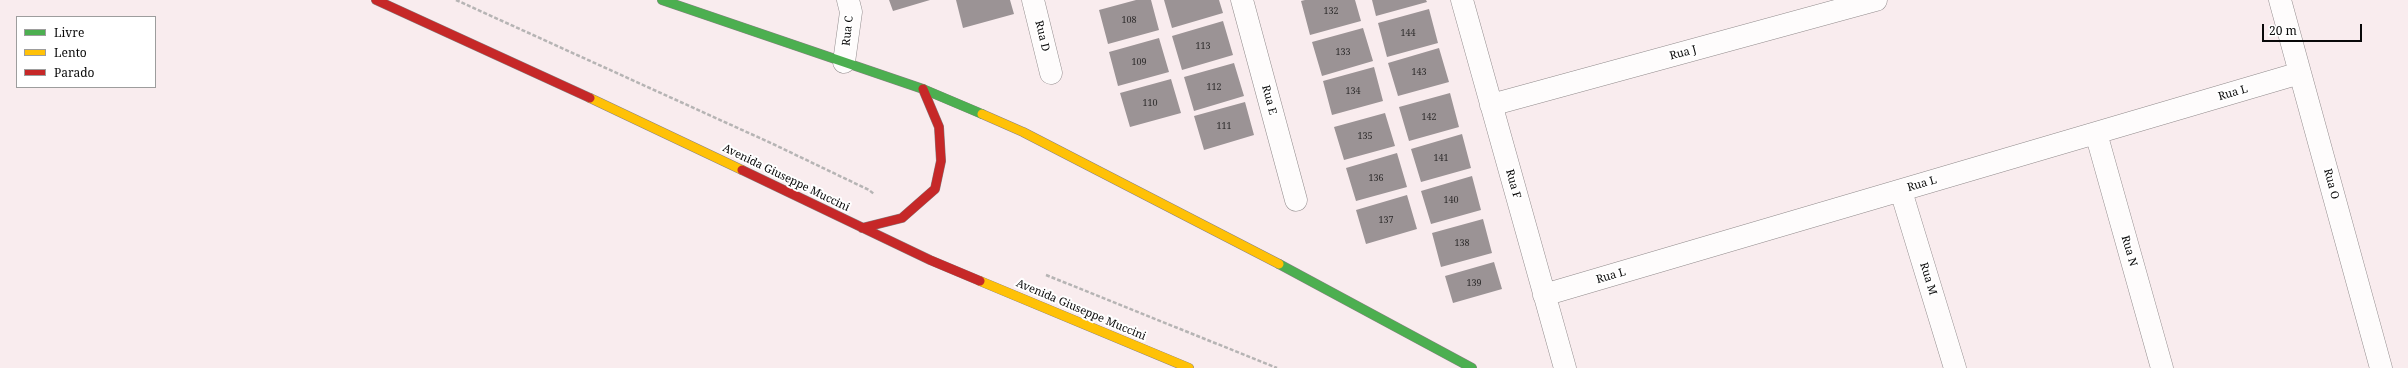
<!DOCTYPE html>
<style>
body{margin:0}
#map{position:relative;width:2408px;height:368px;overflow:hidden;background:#f9ecee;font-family:"Noto Serif",serif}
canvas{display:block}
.legend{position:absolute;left:16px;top:16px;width:140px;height:72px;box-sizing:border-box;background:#fff;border:1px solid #9d9d9d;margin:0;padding:5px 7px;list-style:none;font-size:12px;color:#090909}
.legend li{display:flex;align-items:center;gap:8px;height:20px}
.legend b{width:20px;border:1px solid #9d9d9d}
.scale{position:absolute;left:2262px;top:24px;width:100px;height:18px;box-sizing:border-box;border:2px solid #090909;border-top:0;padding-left:5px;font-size:12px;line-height:14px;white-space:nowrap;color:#090909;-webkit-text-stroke:3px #fff;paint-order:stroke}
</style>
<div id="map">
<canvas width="2408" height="368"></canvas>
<ul class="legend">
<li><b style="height:5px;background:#4caf50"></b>Livre</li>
<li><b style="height:5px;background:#ffc107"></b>Lento</li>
<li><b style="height:5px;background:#c62828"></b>Parado</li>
</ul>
<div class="scale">20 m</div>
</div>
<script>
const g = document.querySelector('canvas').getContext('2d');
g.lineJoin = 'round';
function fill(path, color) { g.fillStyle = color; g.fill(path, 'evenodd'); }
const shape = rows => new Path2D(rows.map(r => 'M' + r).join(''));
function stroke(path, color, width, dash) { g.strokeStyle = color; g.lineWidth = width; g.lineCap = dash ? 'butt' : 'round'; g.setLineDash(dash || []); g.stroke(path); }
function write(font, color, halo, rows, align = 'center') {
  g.font = font + ' "Noto Serif",serif'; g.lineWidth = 4; g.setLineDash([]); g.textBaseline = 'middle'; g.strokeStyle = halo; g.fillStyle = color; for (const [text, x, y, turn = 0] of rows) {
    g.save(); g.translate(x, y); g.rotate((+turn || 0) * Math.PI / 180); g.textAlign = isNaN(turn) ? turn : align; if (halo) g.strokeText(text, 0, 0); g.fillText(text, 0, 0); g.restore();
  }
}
fill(shape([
 [889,0,930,0,893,11],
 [956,0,1010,0,1014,14,963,28],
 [1136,0,1151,0,1159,30,1108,44,1099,10],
 [1164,0,1219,0,1223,13,1172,28],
 [1305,0,1355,0,1361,21,1310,35,1301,1],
 [1372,0,1426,0,1427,2,1376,16],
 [1429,9,1438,43,1387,57,1378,23],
 [1223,21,1233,55,1182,70,1172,36],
 [1363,28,1373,61,1322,76,1312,42],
 [1159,38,1169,72,1118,86,1109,52],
 [1439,48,1449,82,1398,96,1388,63],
 [1234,63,1244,96,1194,111,1184,77],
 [1374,67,1383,101,1332,115,1323,81],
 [1171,79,1181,113,1130,127,1120,93],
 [1450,93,1459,127,1409,141,1399,107],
 [1245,102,1254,135,1204,150,1194,116],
 [1385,113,1395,146,1344,160,1334,127],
 [1462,134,1471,168,1421,182,1411,149],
 [1397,153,1407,187,1356,201,1346,168],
 [1472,176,1481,210,1431,224,1421,191],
 [1407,195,1417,229,1366,244,1356,210],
 [1483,219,1492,253,1441,267,1432,233],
 [1494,262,1502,289,1453,303,1445,276]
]), '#9b9395');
const street = shape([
 [1033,0,1051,73],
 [1242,0,1296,200],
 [1462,0,1565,368],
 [2280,0,2381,368],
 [844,62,851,12,848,0],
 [1491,105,1876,0],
 [2096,133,2162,368],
 [1901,191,1955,368],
 [1544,295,2300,73]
]);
const fast = shape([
 [662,0,923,89,982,114],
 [1279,264,1472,368]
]);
const slow = shape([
 [590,98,742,170],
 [982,114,1023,132,1279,264],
 [980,281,1189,368]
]);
const jam = shape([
 [376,0,590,98],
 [742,170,930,260,980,281],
 [862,228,902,218,935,189,941,161,939,127,923,89]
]);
stroke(street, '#918b8c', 23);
stroke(fast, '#888283', 10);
stroke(slow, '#888283', 10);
stroke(jam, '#888283', 10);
stroke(shape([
 [456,0,773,144,869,190,874,194],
 [1046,275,1277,368]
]), '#b6b4b4', 2.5, [4, 2]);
stroke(street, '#fefcfc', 22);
stroke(fast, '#4caf50', 9);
stroke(slow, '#ffc107', 9);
stroke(jam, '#c62828', 9);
write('9px', '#2e2c2c', null, [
 ["132",1331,11],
 ["108",1129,20],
 ["144",1408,33],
 ["113",1203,46],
 ["133",1343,52],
 ["109",1139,62],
 ["143",1419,72],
 ["112",1214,87],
 ["134",1353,91],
 ["110",1150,103],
 ["142",1429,117],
 ["111",1224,126],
 ["135",1365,136],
 ["141",1441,158],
 ["136",1376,178],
 ["140",1451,200],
 ["137",1386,220],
 ["138",1462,243],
 ["139",1474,283]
]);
write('11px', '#090909', '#fff', [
 ["Rua C",848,31,-84],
 ["Rua D",1042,36,76],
 ["Rua J",1683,53,-15],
 ["Rua L",2233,93,-16],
 ["Rua E",1269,100,75],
 ["Avenida Giuseppe Muccini",786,178,26],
 ["Rua F",1513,184,74],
 ["Rua L",1922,184,-16],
 ["Rua O",2331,184,75],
 ["Rua N",2129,251,74],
 ["Rua L",1611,276,-16],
 ["Rua M",1928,279,73],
 ["Avenida Giuseppe Muccini",1081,310,23]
]);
</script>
